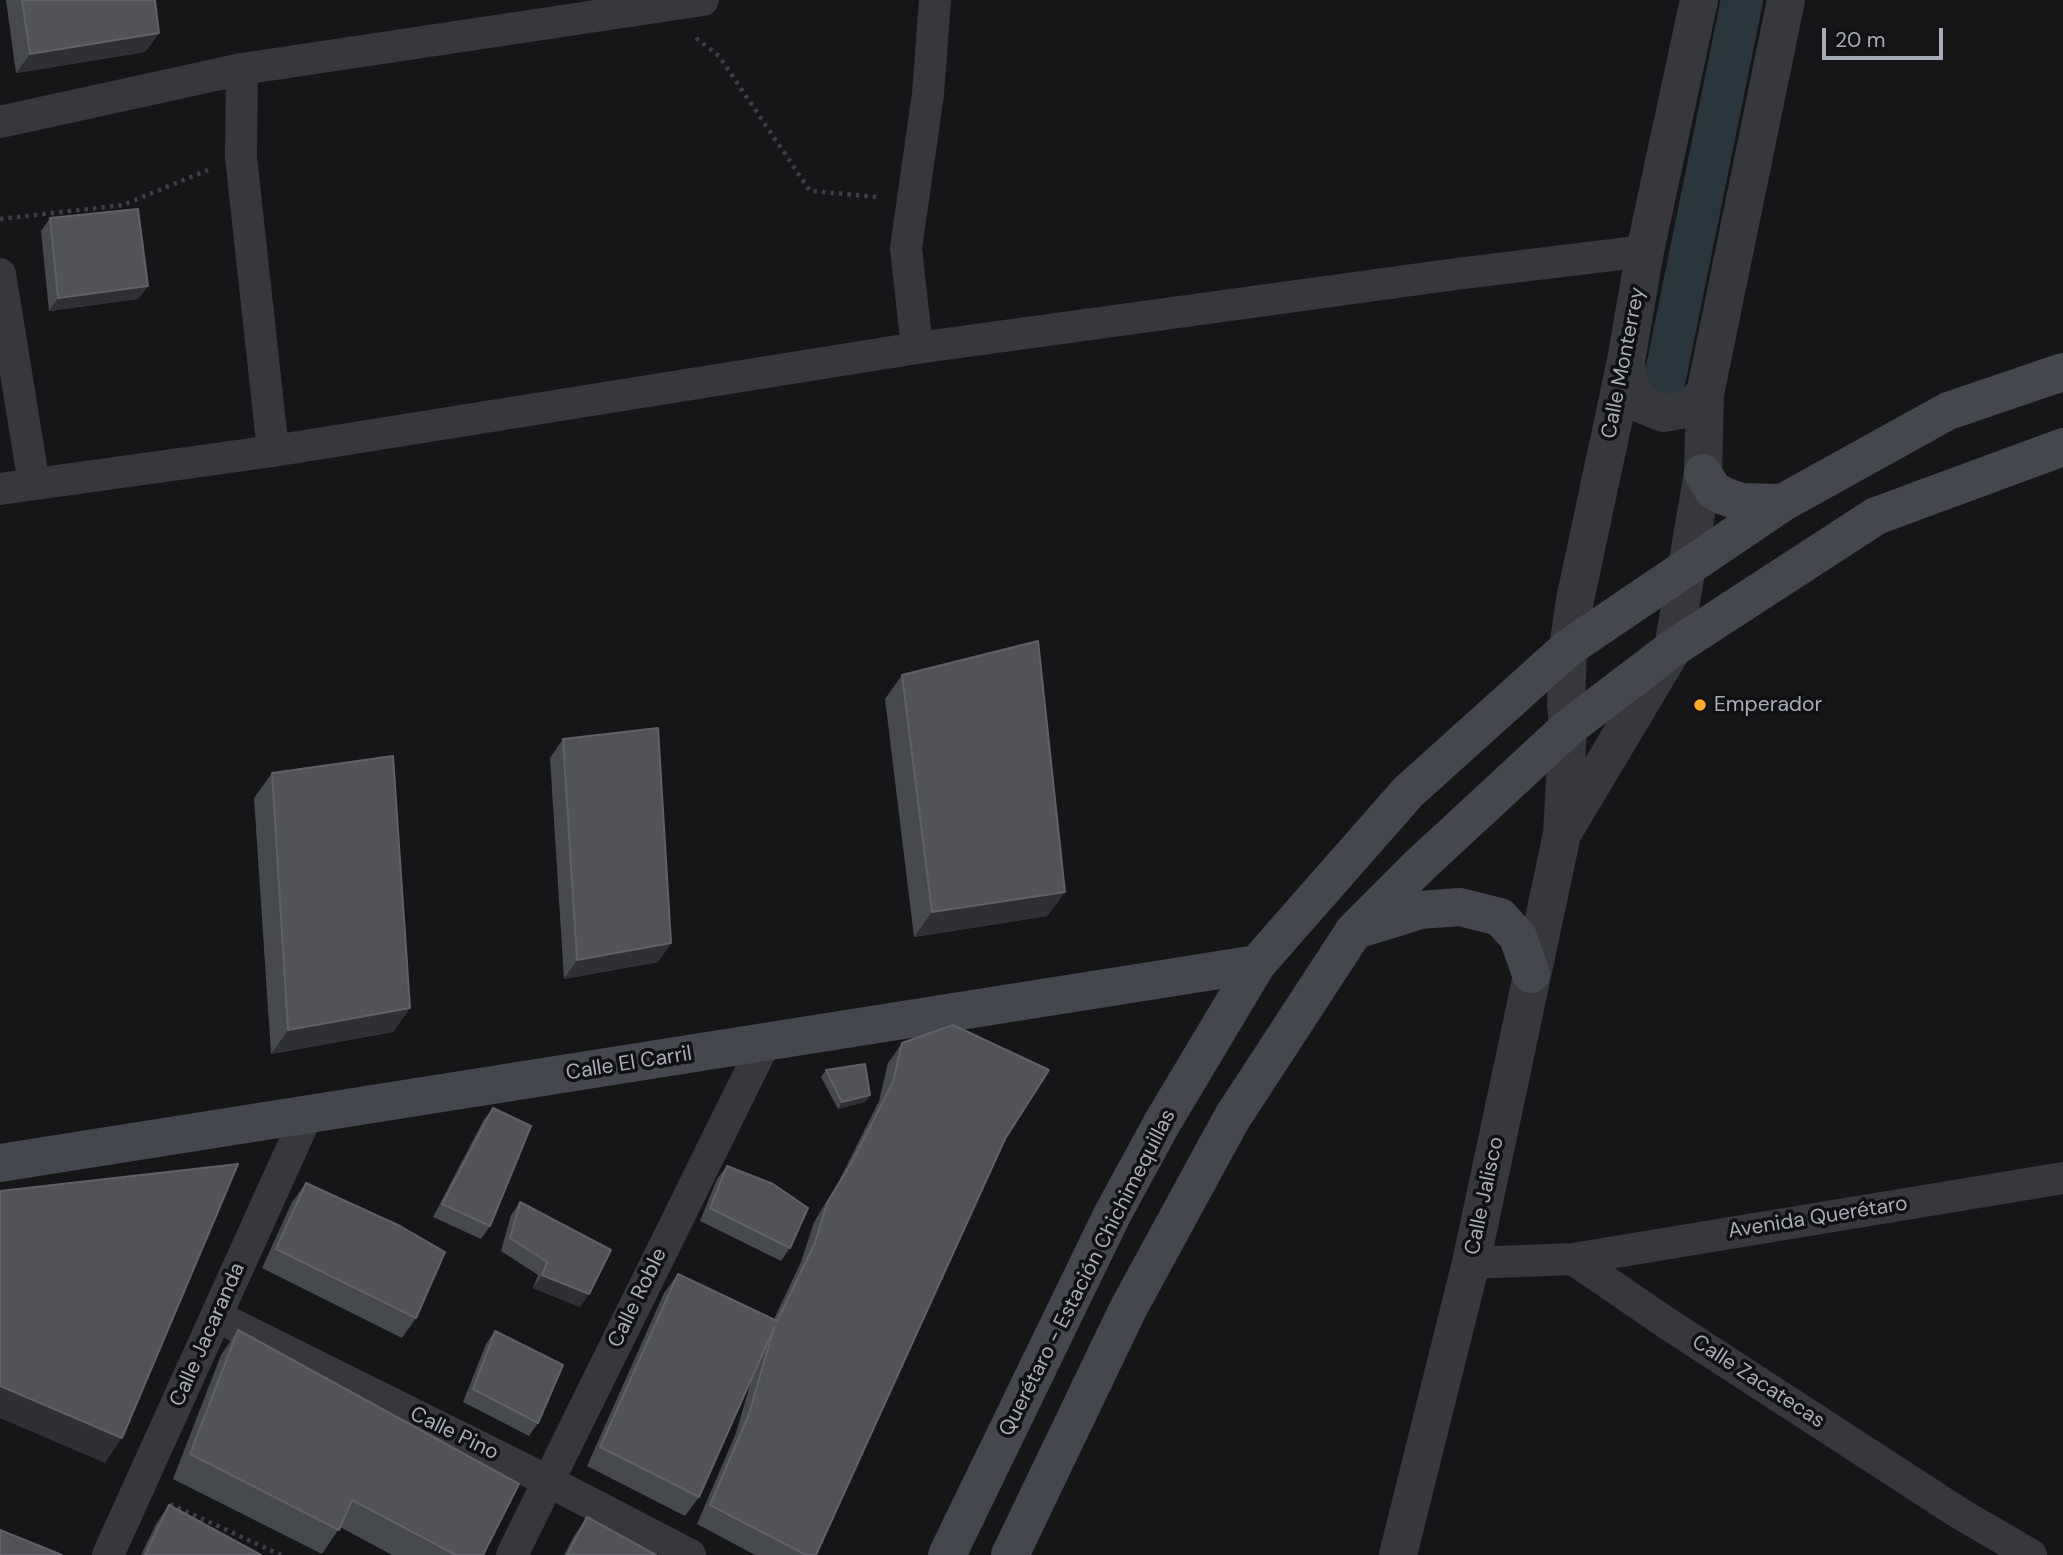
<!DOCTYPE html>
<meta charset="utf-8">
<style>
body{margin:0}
#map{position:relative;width:2063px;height:1555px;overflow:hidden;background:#161618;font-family:"DM Sans",sans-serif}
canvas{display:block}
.scale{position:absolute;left:1822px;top:28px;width:121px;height:32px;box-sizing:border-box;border:4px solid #a6adb9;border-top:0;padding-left:9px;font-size:21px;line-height:24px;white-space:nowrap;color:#a6adb9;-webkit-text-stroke:5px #111113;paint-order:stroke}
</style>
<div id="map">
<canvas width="2063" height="1555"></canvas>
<div class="scale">20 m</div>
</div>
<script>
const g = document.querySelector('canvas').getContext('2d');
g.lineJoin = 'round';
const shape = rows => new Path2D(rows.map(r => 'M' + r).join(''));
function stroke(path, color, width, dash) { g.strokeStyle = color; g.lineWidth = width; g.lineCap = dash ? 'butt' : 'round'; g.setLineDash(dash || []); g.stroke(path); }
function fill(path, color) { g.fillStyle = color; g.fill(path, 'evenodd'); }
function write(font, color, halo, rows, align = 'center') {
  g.font = font + ' "DM Sans",sans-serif'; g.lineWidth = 7; g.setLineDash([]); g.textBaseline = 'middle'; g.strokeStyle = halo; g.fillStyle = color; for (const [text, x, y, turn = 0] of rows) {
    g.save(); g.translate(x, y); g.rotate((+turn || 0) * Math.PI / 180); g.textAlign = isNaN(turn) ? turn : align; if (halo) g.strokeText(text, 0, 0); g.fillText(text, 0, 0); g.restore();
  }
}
stroke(shape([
 [1665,378,1742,0]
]), '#2a363d', 42);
stroke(shape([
 [696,38,719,56,810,191,879,197],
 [0,219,123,205,208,170],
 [170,1504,281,1555]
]), '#3c3f44', 4.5, [3.5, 5]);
stroke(shape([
 [242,69,241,157,273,451],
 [0,122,242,69,703,0],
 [0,274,34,484],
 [917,348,906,248,928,94,935,0],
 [0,489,273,451,917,348,1456,274,1645,251],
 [1573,1259,2063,1178],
 [1471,1263,1573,1259,1668,1324,1959,1513,2031,1555],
 [216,1316,548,1481,690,1555],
 [108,1555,307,1115],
 [512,1555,765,1042]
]), '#36383d', 32);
stroke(shape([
 [1626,361,1628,384,1641,404,1663,413,1687,409,1705,394],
 [1565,829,1673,648,1703,473,1705,394,1786,0],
 [1398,1555,1471,1263,1562,834,1568,728,1566,704,1568,648,1575,600,1626,361,1645,251,1699,0]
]), '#36383d', 38);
stroke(shape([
 [1703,473,1713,490,1724,496,1741,502,1782,503],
 [1359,929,1420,910,1460,907,1500,917,1518,937,1531,974],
 [0,1163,1257,964],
 [947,1555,1112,1215,1162,1123,1257,964,1408,792,1568,648,1782,503,1948,411,2063,372],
 [1010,1555,1128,1309,1232,1118,1354,931,1419,866,1568,728,1673,648,1876,516,2063,447]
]), '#44474d', 38);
fill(shape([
 [6,0,155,0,159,33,145,52,16,73],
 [50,218,148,286,138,299,49,311,41,231],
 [902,675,1065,892,1047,916,914,937,885,699],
 [563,739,671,943,658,962,564,979,550,758],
 [272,773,410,1008,393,1032,271,1054,254,798],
 [902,1043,1005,1139,816,1555,755,1555,697,1524,736,1433,752,1378,699,1497,685,1516,587,1466,664,1293,678,1274,774,1319,801,1262,814,1222,839,1181,879,1101,888,1063],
 [826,1070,870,1095,865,1102,838,1109,821,1077],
 [493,1108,490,1226,481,1239,433,1217,483,1121],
 [727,1166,790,1248,781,1261,700,1221,717,1179],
 [306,1183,416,1318,402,1338,262,1268,292,1202],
 [520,1202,589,1294,580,1307,533,1288,538,1275,501,1251,511,1215],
 [238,1330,483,1555,392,1555,340,1527,322,1554,173,1479,221,1355],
 [495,1331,538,1423,529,1436,463,1402,486,1344],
 [169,1505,261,1555,141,1555,156,1524],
 [587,1517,656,1555,564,1555,574,1536]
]), '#46494d');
fill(shape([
 [159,33,145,52,16,73,30,54],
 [148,286,138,299,49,311,58,298],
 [1065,892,1047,916,914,937,932,912],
 [671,943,658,962,564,979,577,960],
 [410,1008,393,1032,271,1054,288,1030],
 [870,1095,865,1102,838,1109,842,1102],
 [542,1275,589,1294,580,1307,533,1288],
 [0,1386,122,1438,105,1463,0,1418]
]), '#2f3033');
const building = shape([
 [22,0,155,0,159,33,30,54,22,0],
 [138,209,148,286,58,298,50,218,138,209],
 [1038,641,1065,892,932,912,902,675,1038,641],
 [658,728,671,943,577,960,563,739,658,728],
 [393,756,410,1008,288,1030,272,773,393,756],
 [953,1025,1049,1070,1005,1139,816,1555,806,1555,710,1505,749,1414,774,1328,699,1497,600,1447,678,1274,777,1321,815,1243,827,1203,852,1162,893,1082,902,1043,953,1025],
 [865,1064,870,1095,842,1102,826,1070,865,1064],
 [493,1108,531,1126,490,1226,442,1204,493,1108],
 [238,1164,122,1438,0,1386,0,1191,238,1164],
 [727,1166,773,1184,808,1208,790,1248,710,1208,727,1166],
 [306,1183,400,1226,445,1252,416,1318,276,1249,306,1183],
 [520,1202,611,1250,589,1294,542,1275,547,1262,510,1238,520,1202],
 [238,1330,519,1484,483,1555,456,1555,352,1500,339,1530,190,1454,238,1330],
 [495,1331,563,1365,538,1423,473,1389,495,1331],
 [169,1505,261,1555,145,1555,169,1505],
 [587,1517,656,1555,567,1555,587,1517],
 [0,1530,62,1555,0,1555,0,1530]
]);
fill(building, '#515359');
stroke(building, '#5e6168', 2);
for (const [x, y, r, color] of [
 [1700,705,7,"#ffac26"]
]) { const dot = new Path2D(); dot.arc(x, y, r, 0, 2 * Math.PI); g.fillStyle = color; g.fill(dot); stroke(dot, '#111113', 2.5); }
write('21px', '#a6adb9', '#111113', [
 ["Calle Monterrey",1624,363,-79],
 ["Calle El Carril",629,1064,-9],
 ["Calle Jalisco",1485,1196,-78],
 ["Avenida Querétaro",1818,1218,-9],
 ["Querétaro - Estación Chichimequillas",1088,1273,-63],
 ["Calle Roble",638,1298,-64],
 ["Calle Jacaranda",208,1335,-66],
 ["Calle Zacatecas",1758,1382,33],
 ["Calle Pino",454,1434,26]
]);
write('21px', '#a6adb9', '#111113', [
 ["Emperador",1714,705]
], 'left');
</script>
